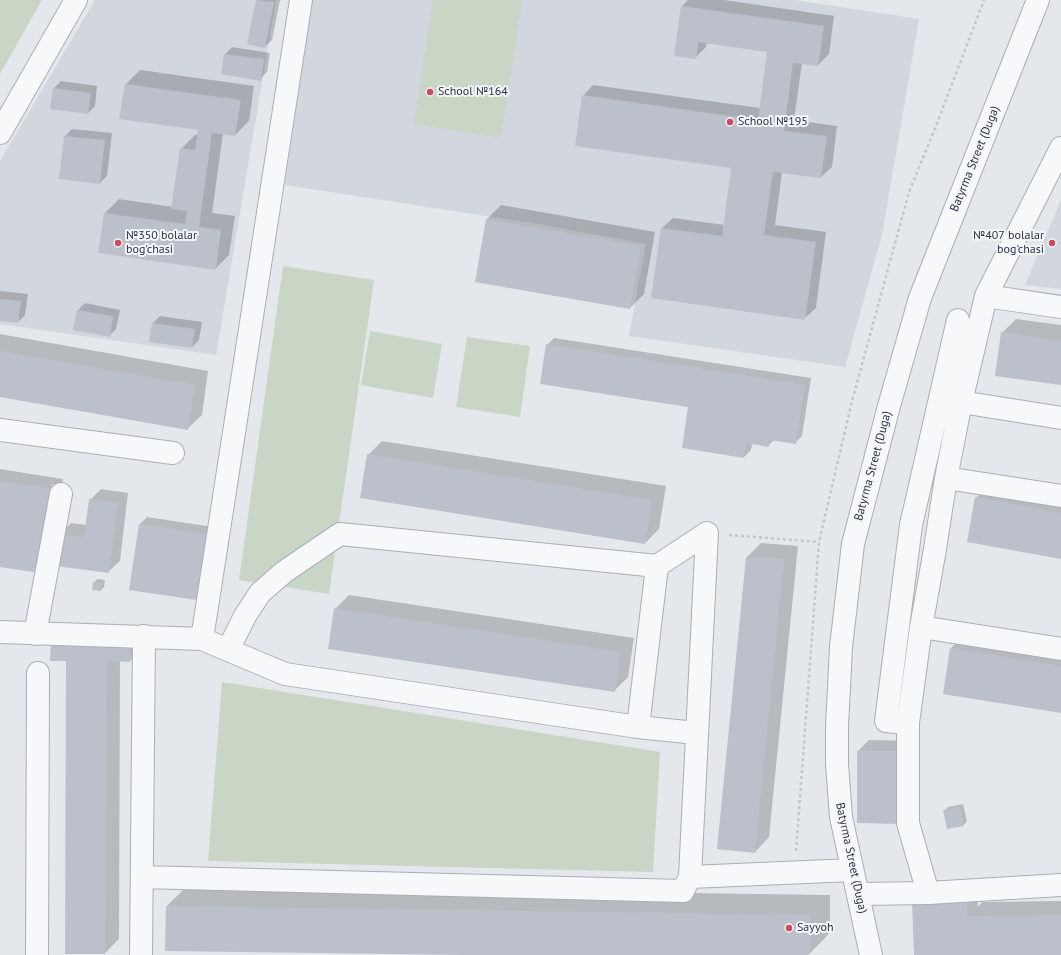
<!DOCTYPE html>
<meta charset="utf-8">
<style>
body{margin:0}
canvas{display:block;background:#e4e7ec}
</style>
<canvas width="1061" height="955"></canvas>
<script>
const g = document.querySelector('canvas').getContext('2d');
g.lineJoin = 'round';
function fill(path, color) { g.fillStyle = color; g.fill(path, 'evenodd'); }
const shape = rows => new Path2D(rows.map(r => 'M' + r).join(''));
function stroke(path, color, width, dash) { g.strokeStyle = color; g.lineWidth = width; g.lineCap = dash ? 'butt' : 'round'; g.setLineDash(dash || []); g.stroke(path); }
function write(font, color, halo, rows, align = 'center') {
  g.font = font + ' "PT Sans",sans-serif'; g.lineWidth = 4; g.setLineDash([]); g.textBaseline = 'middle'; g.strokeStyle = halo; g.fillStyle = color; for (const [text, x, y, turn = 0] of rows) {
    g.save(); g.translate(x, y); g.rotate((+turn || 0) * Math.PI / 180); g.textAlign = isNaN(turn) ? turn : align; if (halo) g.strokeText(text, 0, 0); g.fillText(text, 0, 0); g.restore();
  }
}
fill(shape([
 [95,0,276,0,216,355,0,324,0,161],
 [310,0,795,0,919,19,882,235,845,367,629,336,646,244,544,225,285,185],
 [1061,200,1061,289,1025,285]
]), '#d2d6de');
fill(shape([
 [0,0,42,0,0,74],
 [433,0,522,0,501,138,414,124],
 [283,266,374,280,329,594,239,580],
 [370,331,442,344,433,398,361,385],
 [467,337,530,346,520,417,456,407],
 [222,682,660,752,653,872,208,861]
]), '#c9d6c5');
fill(shape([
 [257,0,280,0,272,40,264,47,248,43],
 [688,0,724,0,834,16,829,54,818,65,802,63,794,120,837,126,832,167,821,177,782,172,775,225,826,232,816,308,805,318,662,228,673,218,725,225,733,167,583,96,593,85,760,108,768,51,707,43,706,47,695,58,682,6],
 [232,47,270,53,267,72,260,79,222,73,225,54],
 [140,70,254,86,249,121,235,135,223,133,212,213,235,216,229,255,215,269,105,213,119,199,173,207,181,149,195,135,198,135,199,129,126,84],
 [61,81,97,86,95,106,88,113,51,109,54,88],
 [72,129,112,133,107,176,100,183,65,136],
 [501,205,655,232,644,294,630,308,487,219],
 [0,291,28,294,25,315,18,322,0,320],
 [85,303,120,310,116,329,109,336,78,310],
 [160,316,202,322,199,340,192,347,153,323],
 [1016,319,1061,325,1061,384,1002,333],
 [0,334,208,371,202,415,187,429,0,396],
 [554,338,811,378,802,436,795,443,774,440,768,446,752,443,751,450,744,457,689,406,547,345],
 [382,441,666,486,659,529,645,543,368,455],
 [0,469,63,479,50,561,0,566],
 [52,484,54,484,43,561,41,561],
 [990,484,1061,497,1061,558,976,498],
 [101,489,128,493,120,561,109,571,61,534,71,523,87,525,90,500],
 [147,517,213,527,204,592,196,599,140,524],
 [761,543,798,546,769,837,755,852,747,557],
 [97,579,105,580,104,587,101,590,94,583],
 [349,595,634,638,628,677,614,691,335,609],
 [965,634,1061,650,1061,712,951,648],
 [134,640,133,657,130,661,120,661,119,939,105,953,66,953,67,660],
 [869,740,911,741,858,822,858,751],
 [963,804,967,821,964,825,944,811,948,807],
 [187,886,830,895,830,932,825,938,808,955,550,955,167,906],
 [977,889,978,907,982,902,1061,901,1061,955,915,955]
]), '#0003');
fill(shape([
 [256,0,274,2,265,48,247,44],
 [681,6,824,26,818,66,793,63,784,131,827,136,821,178,773,172,764,235,816,242,805,320,651,298,661,228,722,236,731,168,575,146,582,95,758,120,767,52,698,42,696,59,674,56],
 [224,54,264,59,261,81,221,74],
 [125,84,241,100,235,136,212,133,199,227,221,230,216,270,98,253,104,213,185,224,187,211,171,209,180,148,195,150,198,130,119,119],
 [53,88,91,93,88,114,50,109],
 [64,136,105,140,100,184,59,179],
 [486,219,641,246,630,309,475,282],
 [0,299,21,301,18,323,0,321],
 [77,310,113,316,110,337,73,330],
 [152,323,195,329,192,348,149,342],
 [1001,332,1061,341,1061,385,995,376],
 [546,344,805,385,796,444,770,440,769,447,746,443,744,458,682,448,688,407,540,384],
 [0,351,195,385,188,430,0,397],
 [367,454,652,500,645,544,360,498],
 [0,481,53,489,40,573,0,567],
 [975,497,1061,513,1061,559,967,542],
 [89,499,118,503,109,573,56,566,60,534,84,537],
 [139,524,206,534,197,600,129,590],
 [746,557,784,559,755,853,717,849],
 [93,582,102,583,101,591,92,590],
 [334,608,621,652,615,692,328,649],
 [51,642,131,643,130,662,107,661,105,954,65,954,66,661,50,661],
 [950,648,1061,666,1061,713,943,694],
 [857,751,901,751,900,824,857,823],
 [960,807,964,826,947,829,943,810],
 [967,899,967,916,1061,915,1061,955,914,955,912,900],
 [166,906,811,915,810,952,808,955,466,955,165,951]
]), '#bbc0ca');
const minor = shape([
 [0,133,76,0],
 [986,296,1061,307],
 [961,402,1061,418],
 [0,430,173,453],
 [946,478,1061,496],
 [921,627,1061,649],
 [0,632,202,639,285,674,638,727,696,733],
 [35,634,61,494],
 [202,639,301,0],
 [228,650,245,616,260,593,284,572,340,534,657,566,707,533,690,877],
 [908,723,886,721,911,525,958,320],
 [638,727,657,566],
 [142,877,683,891,690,877,852,870],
 [928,893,1061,885],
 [859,894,928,893,908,823,908,723,921,627,934,555,946,478,961,402,986,296,1061,148],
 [37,955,38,673],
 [141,955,144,636],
 [871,955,841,817,837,764,837,726,841,647,853,544,889,406,920,298,1038,0]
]);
stroke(minor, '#a9aeb7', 24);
stroke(shape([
 [729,535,819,542],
 [796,851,819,542,852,401,909,192,936,126,984,0]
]), '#c2c5cb', 2.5, [3, 3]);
stroke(minor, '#f7f8fa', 22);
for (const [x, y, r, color] of [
 [430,92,4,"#d1495b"],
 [730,122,4,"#d1495b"],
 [118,243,4,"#d1495b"],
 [1052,243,4,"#d1495b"],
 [789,928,4,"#d1495b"]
]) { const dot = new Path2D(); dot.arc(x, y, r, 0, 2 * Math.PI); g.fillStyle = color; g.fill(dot); stroke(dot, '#f4f6f9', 1.5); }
write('12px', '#2b3445', '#f4f6f9', [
 ["School №164",438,92],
 ["School №195",738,122],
 ["№350 bolalar",126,236],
 ["bog'chasi",126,250],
 ["№407 bolalar",1044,236,"right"],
 ["bog'chasi",1044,250,"right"],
 ["Sayyoh",797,928]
], 'left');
write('12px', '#2b3445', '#f4f6f9', [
 ["Batyrma Street (Duga)",975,159,-68],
 ["Batyrma Street (Duga)",873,466,-75],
 ["Batyrma Street (Duga)",851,858,78]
]);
</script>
